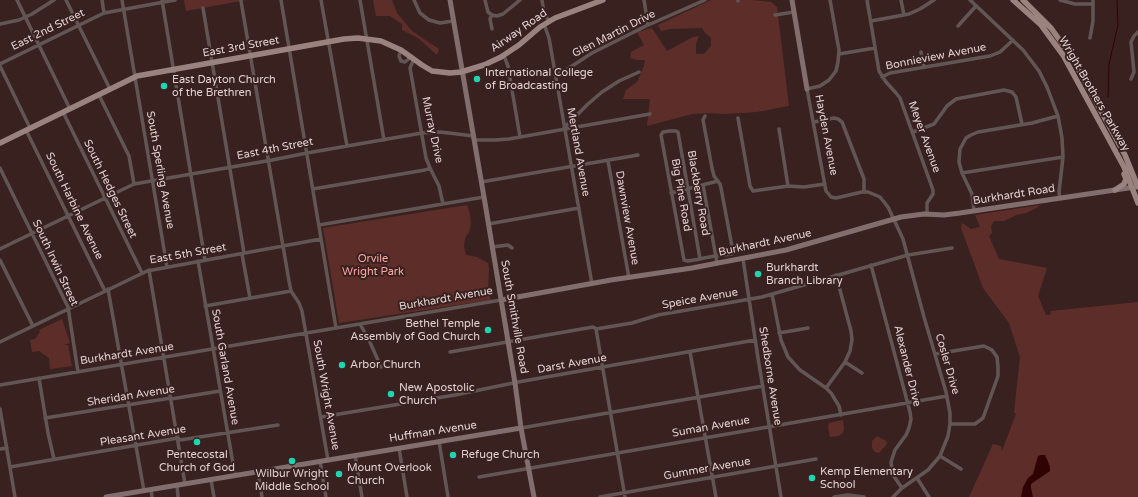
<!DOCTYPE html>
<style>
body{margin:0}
canvas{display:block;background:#392120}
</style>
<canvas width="1138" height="497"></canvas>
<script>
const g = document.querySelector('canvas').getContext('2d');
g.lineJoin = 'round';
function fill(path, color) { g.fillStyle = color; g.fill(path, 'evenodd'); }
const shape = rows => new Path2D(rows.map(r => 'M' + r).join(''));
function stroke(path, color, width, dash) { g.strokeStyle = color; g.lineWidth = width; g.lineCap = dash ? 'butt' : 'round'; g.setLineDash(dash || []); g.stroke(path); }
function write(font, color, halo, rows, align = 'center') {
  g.font = font + ' "Varela Round",sans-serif'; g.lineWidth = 4; g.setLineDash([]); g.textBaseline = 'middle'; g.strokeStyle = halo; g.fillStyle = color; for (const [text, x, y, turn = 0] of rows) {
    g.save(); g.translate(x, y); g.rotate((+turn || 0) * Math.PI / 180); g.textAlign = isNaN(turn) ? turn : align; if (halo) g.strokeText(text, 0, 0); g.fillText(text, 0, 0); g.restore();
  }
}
fill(shape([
 [184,0,246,0,186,11],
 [373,0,392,0,397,13,412,31,439,49,437,55,418,38,402,30,402,24,390,16,376,16],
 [711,0,751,0,771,2,777,7,789,106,757,112,724,114,710,113,692,114,647,126,650,99,623,99,626,90,637,82,644,66,645,60,637,60,630,58,631,52,644,45,637,32,652,28,667,51,693,37,699,36,696,44,696,54,704,54,711,46,711,38,705,33,702,28,670,29,661,31,658,25],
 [467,205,470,214,471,224,469,232,465,238,464,246,466,255,477,257,488,263,489,269,488,291,491,300,339,323,323,228],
 [1040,205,1038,207,1026,213,1016,215,1004,221,994,221,991,226,992,233,989,236,999,259,1047,268,1038,296,1046,315,1050,315,1051,311,1138,302,1138,497,969,497,993,444,1001,446,1002,451,1011,427,1016,414,1014,412,1020,357,1009,323,983,288,961,228,962,223,971,229,980,227,975,215],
 [62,319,70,343,64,345,68,345,72,366,50,369,49,358,39,351,32,352,30,340,35,339,40,332,39,330],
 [843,420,844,428,843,433,838,436,830,437,828,427,829,423],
 [877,436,886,441,887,444,879,453,875,452,872,448,872,441]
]), '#5d2d2a');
fill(shape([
 [1041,455,1045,455,1047,459,1050,467,1050,471,1031,484,1031,488,1033,497,1021,497,1023,487,1028,478,1033,474,1038,456]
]), '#300204');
stroke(shape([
 [1108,97,1109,64,1118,25,1117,0]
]), '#300204', 1);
stroke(shape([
 [17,0,70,109],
 [66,0,110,89],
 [102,0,104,13],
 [122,0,167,267],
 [162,0,205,260],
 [281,0,336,328],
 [321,0,347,146],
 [360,0,384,140],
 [414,0,420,13,429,20,440,23,453,21],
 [485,0,488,12,492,15],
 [542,0,544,13,549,21],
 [644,0,648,25],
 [738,0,738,1],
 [830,0,839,50,838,62,836,71,829,80,820,86,807,89,826,191,831,197,836,198,862,192,868,192,880,197,888,207,903,239,924,317,946,392,950,413,950,424,948,436,940,456,928,470,902,488,893,497],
 [867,0,879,71,886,82,896,93,900,98,933,190,933,194,927,203,927,214],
 [901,0,904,15],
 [970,0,1023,50,1039,71,1047,87,1058,116,1062,138,1063,157,1059,192,1060,198],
 [1060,0,1075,4,1093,4],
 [241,1,289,281,291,291,299,303,302,311,328,460],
 [203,8,244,253],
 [492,15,497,16,503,14,520,0],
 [492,15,490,19,492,29],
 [775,15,794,12],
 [871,21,909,14,920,9,934,0],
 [0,24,19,20,32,14,54,0],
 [544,24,549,38,592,284],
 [958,26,976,6],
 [1090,38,1093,21,1093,0],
 [401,50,399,56,401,61,405,62,411,57],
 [921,52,924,67],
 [839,54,875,48],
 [504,56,508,66,520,137],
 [414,59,410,68,426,158,430,168,439,186,443,204],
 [0,64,104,13,175,0],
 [0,66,30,128],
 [555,75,566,70,592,53,646,26,705,0],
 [882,77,890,73,990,56,1000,52,1013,40],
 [1131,79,1134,72,1131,42,1134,36,1138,32],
 [99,95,129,156,134,184],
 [63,112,142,273],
 [738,118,750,186,753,191,788,186,804,187,825,184],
 [814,122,834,118,838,119,842,122,864,179,864,192],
 [564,128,588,104,602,92,619,81,639,72],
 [779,129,788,186],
 [26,130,105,291],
 [913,132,934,124,947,106,956,99,1004,90,1012,92,1016,97,1022,124],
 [474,140,495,140,509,139,650,114],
 [608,161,629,278],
 [0,168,68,307,78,372],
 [962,173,1063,157],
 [481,182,638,155],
 [703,185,717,263],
 [313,189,425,170,430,168],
 [671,193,718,181],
 [974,211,972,194,962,173,959,162,960,149,966,138,971,135,978,132,1032,123,1058,116],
 [488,224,579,208],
 [319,225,484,197],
 [492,247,508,245,512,248],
 [0,249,134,184,272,160,307,153,422,133,440,132,474,136],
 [242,254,250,298],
 [700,259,678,132,676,131,670,131,663,132,661,135,684,260,688,261,700,259,704,258,715,256,732,254,733,252,721,188,720,184,714,176,712,168,703,120,705,116],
 [743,259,758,358,781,497],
 [0,260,33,326],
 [198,261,235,475],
 [871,265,910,412,911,419,909,428,906,435,895,450,891,462,893,475,902,488],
 [149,270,185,484],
 [108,289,144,491],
 [772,294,781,340,788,357,800,370,826,388,831,393,839,406,841,415],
 [205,306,291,291],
 [360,324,369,340,381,367],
 [596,329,625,497],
 [779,333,808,328],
 [0,342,147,271,321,239],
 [450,352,593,327,596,329,632,323,658,315,762,297,908,255,952,248],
 [690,352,716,497],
 [935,354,984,346,992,350,997,357,998,367,998,376,983,418,975,424,950,424],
 [845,362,862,373],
 [39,378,48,433,54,459],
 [0,385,501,300],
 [826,388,845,362,850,351,852,340,851,331,836,275],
 [171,399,220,391],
 [0,409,15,497],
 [321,417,455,395,518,382,755,340],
 [45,418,171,398],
 [521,428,763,386],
 [439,441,448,497],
 [399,448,407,497],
 [0,449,7,448],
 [355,455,362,497],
 [940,456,961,469],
 [320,461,326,497],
 [10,467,178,438,180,440,278,425],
 [258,472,262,497],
 [479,477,947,396],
 [917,478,929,497],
 [211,480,214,497],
 [177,485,178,497],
 [151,489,152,497],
 [600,497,816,459],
 [834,497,848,495,864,497]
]), '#625654', 3.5);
stroke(shape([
 [450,0,484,197,515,383,521,428,534,497],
 [792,0,807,89],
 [501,300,611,280,692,268,786,250,901,217,924,214,944,215,960,213,1135,187],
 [106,497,521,428]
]), '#826e6d', 5);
stroke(shape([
 [1013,0,1041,25,1063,55,1124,167,1138,203],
 [1023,0,1051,28,1071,56,1125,155,1138,187],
 [0,143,137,76,344,39,358,38,381,41,401,50,422,65,432,71,450,73,461,72,484,65,501,57,519,45,540,27,555,18,603,0],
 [1115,190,1124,184,1126,179,1124,174]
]), '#9a827f', 5.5);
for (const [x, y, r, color] of [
 [477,79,4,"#1dd5b1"],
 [164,86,4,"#1dd5b1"],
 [758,274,4,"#1dd5b1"],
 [488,330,4,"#1dd5b1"],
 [342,365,4,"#1dd5b1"],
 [391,394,4,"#1dd5b1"],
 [197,442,4,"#1dd5b1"],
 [453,455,4,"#1dd5b1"],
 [292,461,4,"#1dd5b1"],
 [339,474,4,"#1dd5b1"],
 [812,478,4,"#1dd5b1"]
]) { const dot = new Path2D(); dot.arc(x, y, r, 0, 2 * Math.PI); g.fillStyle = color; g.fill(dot); stroke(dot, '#392120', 1.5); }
write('11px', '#e1d1cf', '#392120', [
 ["East 2nd Street",48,30,-26],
 ["Airway Road",519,31,-35],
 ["Glen Martin Drive",614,34,-27],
 ["East 3rd Street",241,47,-10],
 ["Bonnieview Avenue",936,57,-11],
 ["Wright Brothers Parkway",1094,94,60],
 ["Murray Drive",432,130,78],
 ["Hayden Avenue",826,135,79],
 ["Meyer Avenue",924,137,70],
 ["East 4th Street",275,149,-11],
 ["Mertland Avenue",578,152,80],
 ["South Sperling Avenue",160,170,80],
 ["South Hedges Street",110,189,64],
 ["Blackberry Road",698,193,80],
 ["Big Pine Road",681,195,80],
 ["Burkhardt Road",1014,195,-9],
 ["South Harbine Avenue",74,206,64],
 ["Dawnview Avenue",627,218,80],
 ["Burkhardt Avenue",765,243,-12],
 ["East 5th Street",188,254,-10],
 ["South Irwin Street",55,263,65],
 ["Burkhardt Avenue",446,299,-10],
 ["Speice Avenue",700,299,-10],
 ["South Smithville Road",514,317,80],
 ["Burkhardt Avenue",127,354,-9],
 ["Darst Avenue",572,364,-10],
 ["Cosler Drive",947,364,74],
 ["Alexander Drive",907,366,76],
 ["South Garland Avenue",225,367,80],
 ["Shedborne Avenue",770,376,81],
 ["South Wright Avenue",326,395,80],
 ["Sheridan Avenue",131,396,-9],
 ["Suman Avenue",711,427,-10],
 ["Huffman Avenue",433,432,-9],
 ["Pleasant Avenue",143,436,-9],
 ["Gummer Avenue",707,469,-10]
]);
write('11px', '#e1d1cf', '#392120', [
 ["International College",485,73],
 ["of Broadcasting",485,86],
 ["East Dayton Church",172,80],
 ["of the Brethren",172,93],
 ["Burkhardt",766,268],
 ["Branch Library",766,281],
 ["Bethel Temple",480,324,"right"],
 ["Assembly of God Church",480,337,"right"],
 ["Arbor Church",350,365],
 ["New Apostolic",399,388],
 ["Church",399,401],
 ["Pentecostal",197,455,"center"],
 ["Church of God",197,468,"center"],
 ["Refuge Church",461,455],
 ["Mount Overlook",347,468],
 ["Church",347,481],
 ["Kemp Elementary",820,472],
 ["School",820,485],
 ["Wilbur Wright",292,474,"center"],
 ["Middle School",292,487,"center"]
], 'left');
write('11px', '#fea7a0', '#392120', [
 ["Orvile",373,259],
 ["Wright Park",373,272]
]);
</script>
